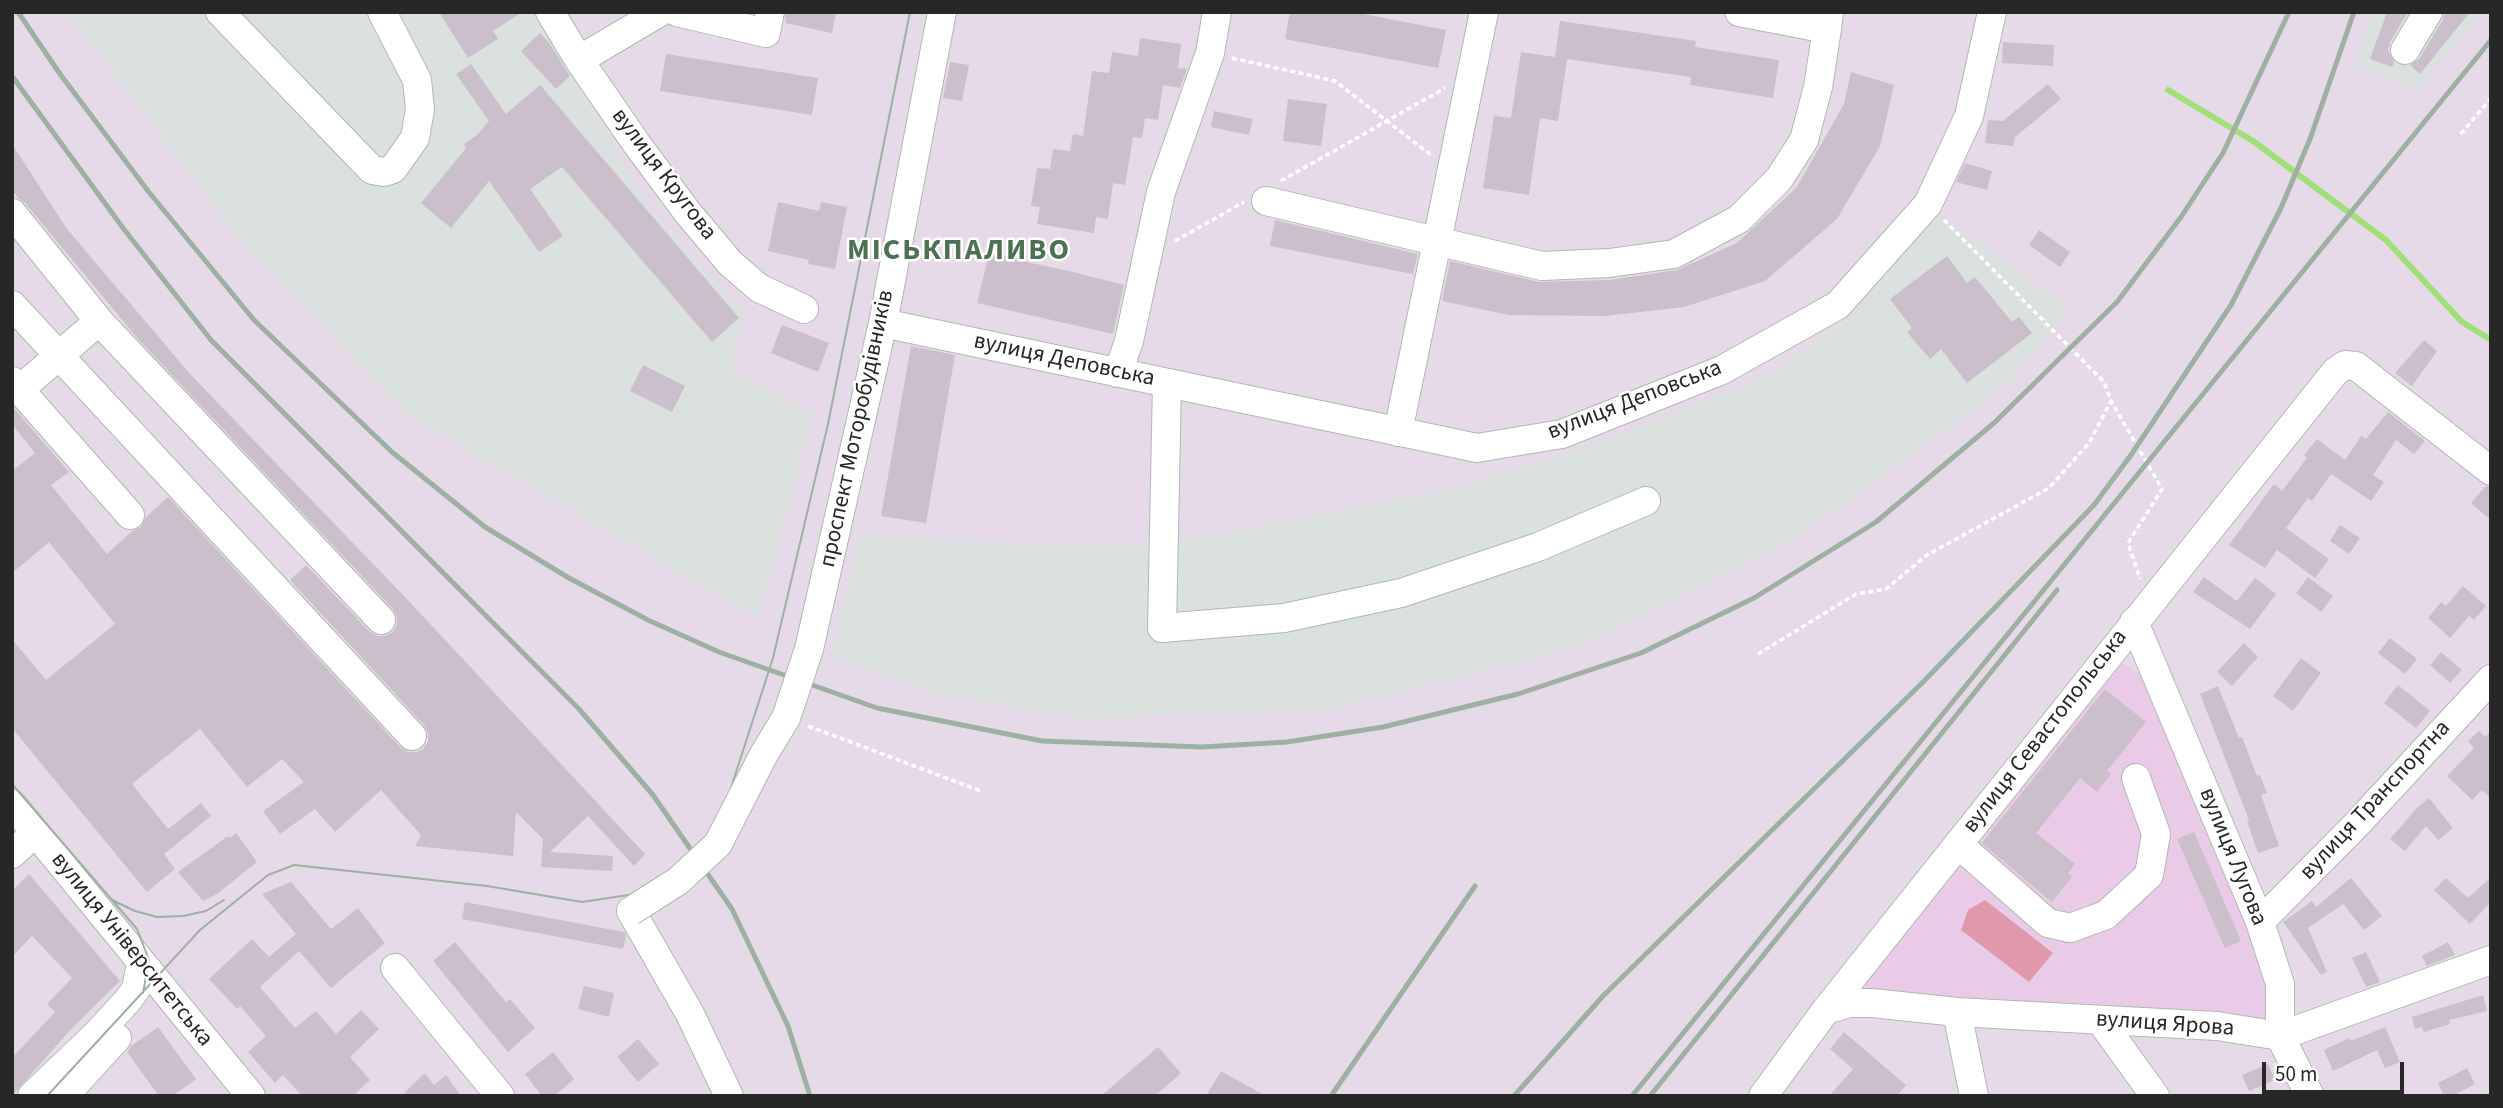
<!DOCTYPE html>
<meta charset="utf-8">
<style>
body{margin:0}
#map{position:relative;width:2503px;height:1108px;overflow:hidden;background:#e7dae8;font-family:"Source Sans 3",sans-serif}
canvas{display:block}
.frame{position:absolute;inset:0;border:14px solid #272727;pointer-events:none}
.scale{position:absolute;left:2262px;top:1062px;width:142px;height:32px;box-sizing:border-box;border:4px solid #272727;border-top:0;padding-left:9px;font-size:21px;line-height:24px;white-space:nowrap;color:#272727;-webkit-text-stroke:5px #fff;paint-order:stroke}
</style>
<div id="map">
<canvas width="2503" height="1108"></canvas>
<div class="frame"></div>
<div class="scale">50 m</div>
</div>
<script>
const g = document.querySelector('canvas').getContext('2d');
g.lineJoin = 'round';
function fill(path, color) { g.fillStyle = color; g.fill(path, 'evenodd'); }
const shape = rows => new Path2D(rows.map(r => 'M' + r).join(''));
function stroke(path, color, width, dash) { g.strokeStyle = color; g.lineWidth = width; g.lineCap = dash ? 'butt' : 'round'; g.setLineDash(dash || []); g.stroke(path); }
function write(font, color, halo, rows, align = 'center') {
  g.font = font + ' "Source Sans 3",sans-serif'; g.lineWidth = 5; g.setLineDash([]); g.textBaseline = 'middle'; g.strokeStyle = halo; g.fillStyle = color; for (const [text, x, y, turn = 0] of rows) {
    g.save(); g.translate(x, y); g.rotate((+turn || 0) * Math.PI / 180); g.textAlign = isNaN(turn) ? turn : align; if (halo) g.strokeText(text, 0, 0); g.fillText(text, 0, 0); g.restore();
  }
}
fill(shape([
 [67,12,540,12,647,206,743,311,731,370,813,415,758,618,409,416,248,250],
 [2373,12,2482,12,2417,91,2356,65],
 [1938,214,2069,308,2009,384,1790,542,1582,646,1332,709,1081,719,937,693,832,656,859,535,951,541,1163,545,1457,488,1584,448,1770,375,1852,313]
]), '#dae1df');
fill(shape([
 [2124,664,2143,675,2269,979,2266,1020,1873,994,1859,981,2108,665]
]), '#e9cbe8');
fill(shape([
 [1985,900,2053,953,2029,982,1961,930,1968,910]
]), '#e099aa');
stroke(shape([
 [2168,90,2253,141,2386,240,2462,322,2491,340]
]), '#a1e078', 6);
fill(shape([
 [439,12,522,12,493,31,498,39,468,58],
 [786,12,836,12,832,33,785,23],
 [1290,12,1353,12,1446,30,1438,68,1285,39],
 [2387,12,2408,12,2390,42,2388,50,2394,62,2392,67,2370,59],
 [2445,12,2470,12,2420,74,2410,65,2419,59,2442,21],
 [1560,21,1696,41,1695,47,1779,60,1773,98,1690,85,1691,77,1567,59,1558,121,1540,118,1529,195,1483,188,1494,116,1511,118,1521,52,1555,57],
 [540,33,550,44,570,76,556,89,521,51],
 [1140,38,1181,44,1178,68,1187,69,1180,88,1163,85,1158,120,1145,118,1142,138,1133,137,1125,185,1113,183,1108,219,1096,217,1094,233,1037,224,1040,207,1031,206,1037,168,1050,169,1053,149,1070,151,1073,134,1083,136,1092,71,1109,73,1112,52,1138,56],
 [2003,42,2054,45,2053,66,2002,63],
 [666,54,818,78,812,115,660,91],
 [950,62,969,65,962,101,943,98],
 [471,64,506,114,540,85,739,318,712,342,562,167,530,189,563,236,539,252,489,181,451,228,421,203,466,148,464,144,477,135,489,121,456,74],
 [1851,72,1894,85,1880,146,1837,219,1765,281,1684,307,1605,316,1509,315,1442,301,1450,261,1539,282,1610,280,1677,270,1737,243,1797,187,1844,104],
 [2048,84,2061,99,2015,137,2013,146,1985,143,1988,120,2003,121],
 [1288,99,1327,104,1321,146,1283,141],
 [1214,111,1253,119,1249,135,1211,127],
 [12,144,67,229,191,375,404,596,645,854,634,866,588,816,550,852,613,856,612,871,541,867,543,839,516,812,513,856,415,846,421,835,381,790,335,832,315,809,280,834,263,811,304,782,282,759,247,787,200,729,132,784,168,829,201,803,211,816,164,854,175,869,147,892,12,728,12,639,46,680,115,624,49,542,12,573,12,471,35,453,12,424,12,406,69,472,51,485,107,554,132,531,141,527,146,517,168,497,400,747,408,752,416,752,423,749,428,742,428,733,424,725,290,580,306,565,369,631,377,636,384,636,392,633,397,625,397,617,393,609,139,340,25,203,18,198,12,189],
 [1965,163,1992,171,1987,190,1956,182],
 [778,202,819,211,821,202,847,207,835,269,808,264,809,260,768,251],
 [1275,220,1418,254,1413,274,1270,246],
 [2039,230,2070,252,2060,267,2029,245],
 [989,254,1069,271,1124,285,1113,334,977,303],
 [1947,256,1967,283,1975,277,2012,322,2019,317,2032,333,1967,383,1941,349,1930,359,1907,332,1912,328,1890,299],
 [782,325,829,343,818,372,771,353],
 [2424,340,2437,351,2412,386,2395,373],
 [911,346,955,355,926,523,881,516],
 [643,365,685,386,672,412,630,391],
 [2388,412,2425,441,2414,454,2396,440,2373,475,2384,482,2371,501,2331,474,2312,501,2308,498,2286,528,2329,559,2315,578,2277,550,2265,568,2229,545,2274,484,2282,491,2307,458,2304,455,2317,439,2345,460,2361,436,2366,439],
 [2486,486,2491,487,2491,520,2471,503],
 [2340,525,2360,538,2349,554,2330,541],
 [2204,577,2237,601,2255,578,2276,594,2250,629,2193,592],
 [2308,577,2333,596,2321,612,2296,593],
 [2463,586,2486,606,2474,620,2469,616,2450,638,2428,618,2441,602,2446,606],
 [2390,638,2417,659,2405,674,2378,653],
 [2244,643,2258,657,2232,686,2217,672],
 [2441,652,2462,670,2450,683,2430,665],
 [2301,658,2321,673,2293,711,2273,696],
 [2398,685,2430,711,2416,728,2384,703],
 [2218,686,2239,738,2242,737,2257,776,2260,775,2267,793,2261,795,2279,846,2258,853,2247,821,2249,820,2200,694],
 [2105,689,2146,722,2107,771,2111,774,2097,792,2080,778,2036,833,2075,864,2068,873,2072,877,2052,902,1982,843],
 [2479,731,2485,737,2491,731,2491,799,2482,790,2472,800,2447,776,2474,748,2468,741],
 [2429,798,2453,828,2438,840,2426,826,2405,851,2390,839,2417,808],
 [2194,832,2241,941,2225,948,2177,839],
 [236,833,257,862,217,894,203,901,178,872,228,836,230,838],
 [29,874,120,981,72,1028,12,1096,12,1058,55,1012,47,1004,72,978,32,936,12,957,12,891],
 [2491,877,2491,902,2470,924,2434,890,2446,878,2468,898],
 [2351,878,2382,916,2364,930,2343,904,2308,928,2327,972,2321,975,2283,922,2312,901,2316,907],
 [291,882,331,929,358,908,385,943,331,988,299,951,260,987,295,1028,316,1011,336,1034,361,1010,379,1029,350,1057,370,1080,353,1096,302,1096,283,1075,275,1083,248,1052,266,1036,240,1006,237,1009,209,979,252,939,269,957,296,934,262,894],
 [465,902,624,932,626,935,623,949,462,919],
 [455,942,506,1002,510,999,535,1028,508,1052,433,961],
 [2448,942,2455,955,2427,966,2422,956],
 [2366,952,2380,982,2366,987,2352,958],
 [584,986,614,993,609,1017,578,1009],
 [2483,995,2487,1011,2449,1020,2450,1024,2424,1032,2422,1027,2415,1029,2412,1017],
 [158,1027,196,1079,173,1096,159,1096,127,1052,131,1046],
 [2385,1027,2400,1062,2385,1068,2377,1050,2333,1071,2324,1050,2349,1038,2351,1041],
 [1844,1032,1906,1085,1897,1096,1829,1096,1853,1069,1830,1049],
 [638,1039,659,1064,638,1082,617,1057],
 [1158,1047,1181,1073,1155,1096,1101,1096],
 [553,1052,574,1079,554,1096,542,1096,525,1074],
 [2268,1064,2275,1080,2249,1091,2242,1075],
 [2467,1068,2475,1084,2453,1096,2444,1096,2438,1083],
 [1221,1071,1266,1096,1206,1096],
 [425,1073,434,1085,446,1075,461,1096,401,1096]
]), '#cabfcb');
const minor = shape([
 [220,12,372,170,384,172,393,169,415,138,420,109,417,80,382,12],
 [550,12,579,60,636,143,688,213,730,263,759,288,804,309],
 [677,12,766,33,770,12],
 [1739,12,1827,29,1829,12],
 [2405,50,2428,12],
 [579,60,660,12],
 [1266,201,1542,266,1609,263,1674,254,1739,219,1779,179,1804,140,1818,87,1827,29],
 [12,213,99,321,381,620],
 [12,305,412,736],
 [883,323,1477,448,1562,434,1722,370,1838,305,1928,204,1969,116,1992,12],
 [1118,373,1129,341,1161,192,1210,53,1217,12],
 [12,381,130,515],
 [1167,383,1162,628,1284,618,1401,593,1538,547,1646,501],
 [19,390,99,321],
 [1398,432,1484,12],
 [2134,622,2260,922,2280,984,2280,1036,2310,1096],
 [809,649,883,323,942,12],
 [12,804,251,1096],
 [1958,844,2048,923,2070,928,2106,915,2149,875,2156,834,2136,778],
 [12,854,35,833],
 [631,911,690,1014,729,1096],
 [2260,922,2356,825,2491,679],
 [395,968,500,1096],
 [1826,1010,1849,1003,1872,1003,1957,1012,2217,1026,2280,1036,2491,960],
 [1957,1012,1974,1096],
 [2100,1020,2155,1096],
 [32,1096,97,1034,128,1000,136,989,141,964],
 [64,1096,117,1038],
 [1763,1096,1826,1010,2335,372,2345,365,2356,366,2491,471]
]);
stroke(minor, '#aebab0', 30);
stroke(shape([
 [1232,58,1335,81,1431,155],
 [2461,134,2491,98],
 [1281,181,1445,88],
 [1944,220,2104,382,2111,401,2162,489,2128,543,2140,579],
 [1175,241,1244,202],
 [1758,654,1856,594,1886,589,1927,555,2049,488,2089,443,2111,401],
 [808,726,981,791]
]), '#fff', 3.5, [5, 3.5]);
stroke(minor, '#fff', 28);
stroke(shape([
 [12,784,137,929,149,960,143,993],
 [112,900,135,911,157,917,183,916,206,911,224,900],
 [47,1096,200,930,268,875,294,865,487,886,582,902,635,894,678,871,705,841,728,797,773,658,828,424,910,12]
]), '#9eb0a1', 2);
stroke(shape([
 [18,12,60,74,148,191,254,320,392,452,485,527,569,578,648,620,719,652,877,708,1042,741,1202,747,1287,742,1383,727,1518,694,1641,653,1754,598,1876,522,1994,423,2117,302,2181,217,2223,153,2289,12],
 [12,76,123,228,211,340,579,709,653,795,732,909,788,1026,810,1096],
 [1331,1096,1475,886],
 [1514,1096,1603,996,1924,681,2094,505,2131,455,2231,305,2281,208,2310,139,2354,12],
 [1632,1096,2491,40],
 [1650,1096,2057,590]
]), '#9eb0a1', 5);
const minorBridge = shape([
 [631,911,678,881,718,844,764,754,786,718,809,649]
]);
stroke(minorBridge, '#aebab0', 30, []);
stroke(minorBridge, '#fff', 28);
write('23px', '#272727', '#fff', [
 ["вулиця Кругова",663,175,53],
 ["вулиця Деповська",1064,361,12],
 ["вулиця Деповська",1635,401,-21],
 ["проспект Моторобудівників",858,429,-78],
 ["вулиця Севастопольська",2046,732,-52],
 ["вулиця Транспортна",2376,801,-47],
 ["вулиця Лугова",2232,857,68],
 ["вулиця Університетська",131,950,51],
 ["вулиця Ярова",2165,1025,4]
]);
g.letterSpacing = '2px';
write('bold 30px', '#4d7253', '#fff', [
 ["МІСЬКПАЛИВО",959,252]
]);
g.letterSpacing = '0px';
</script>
